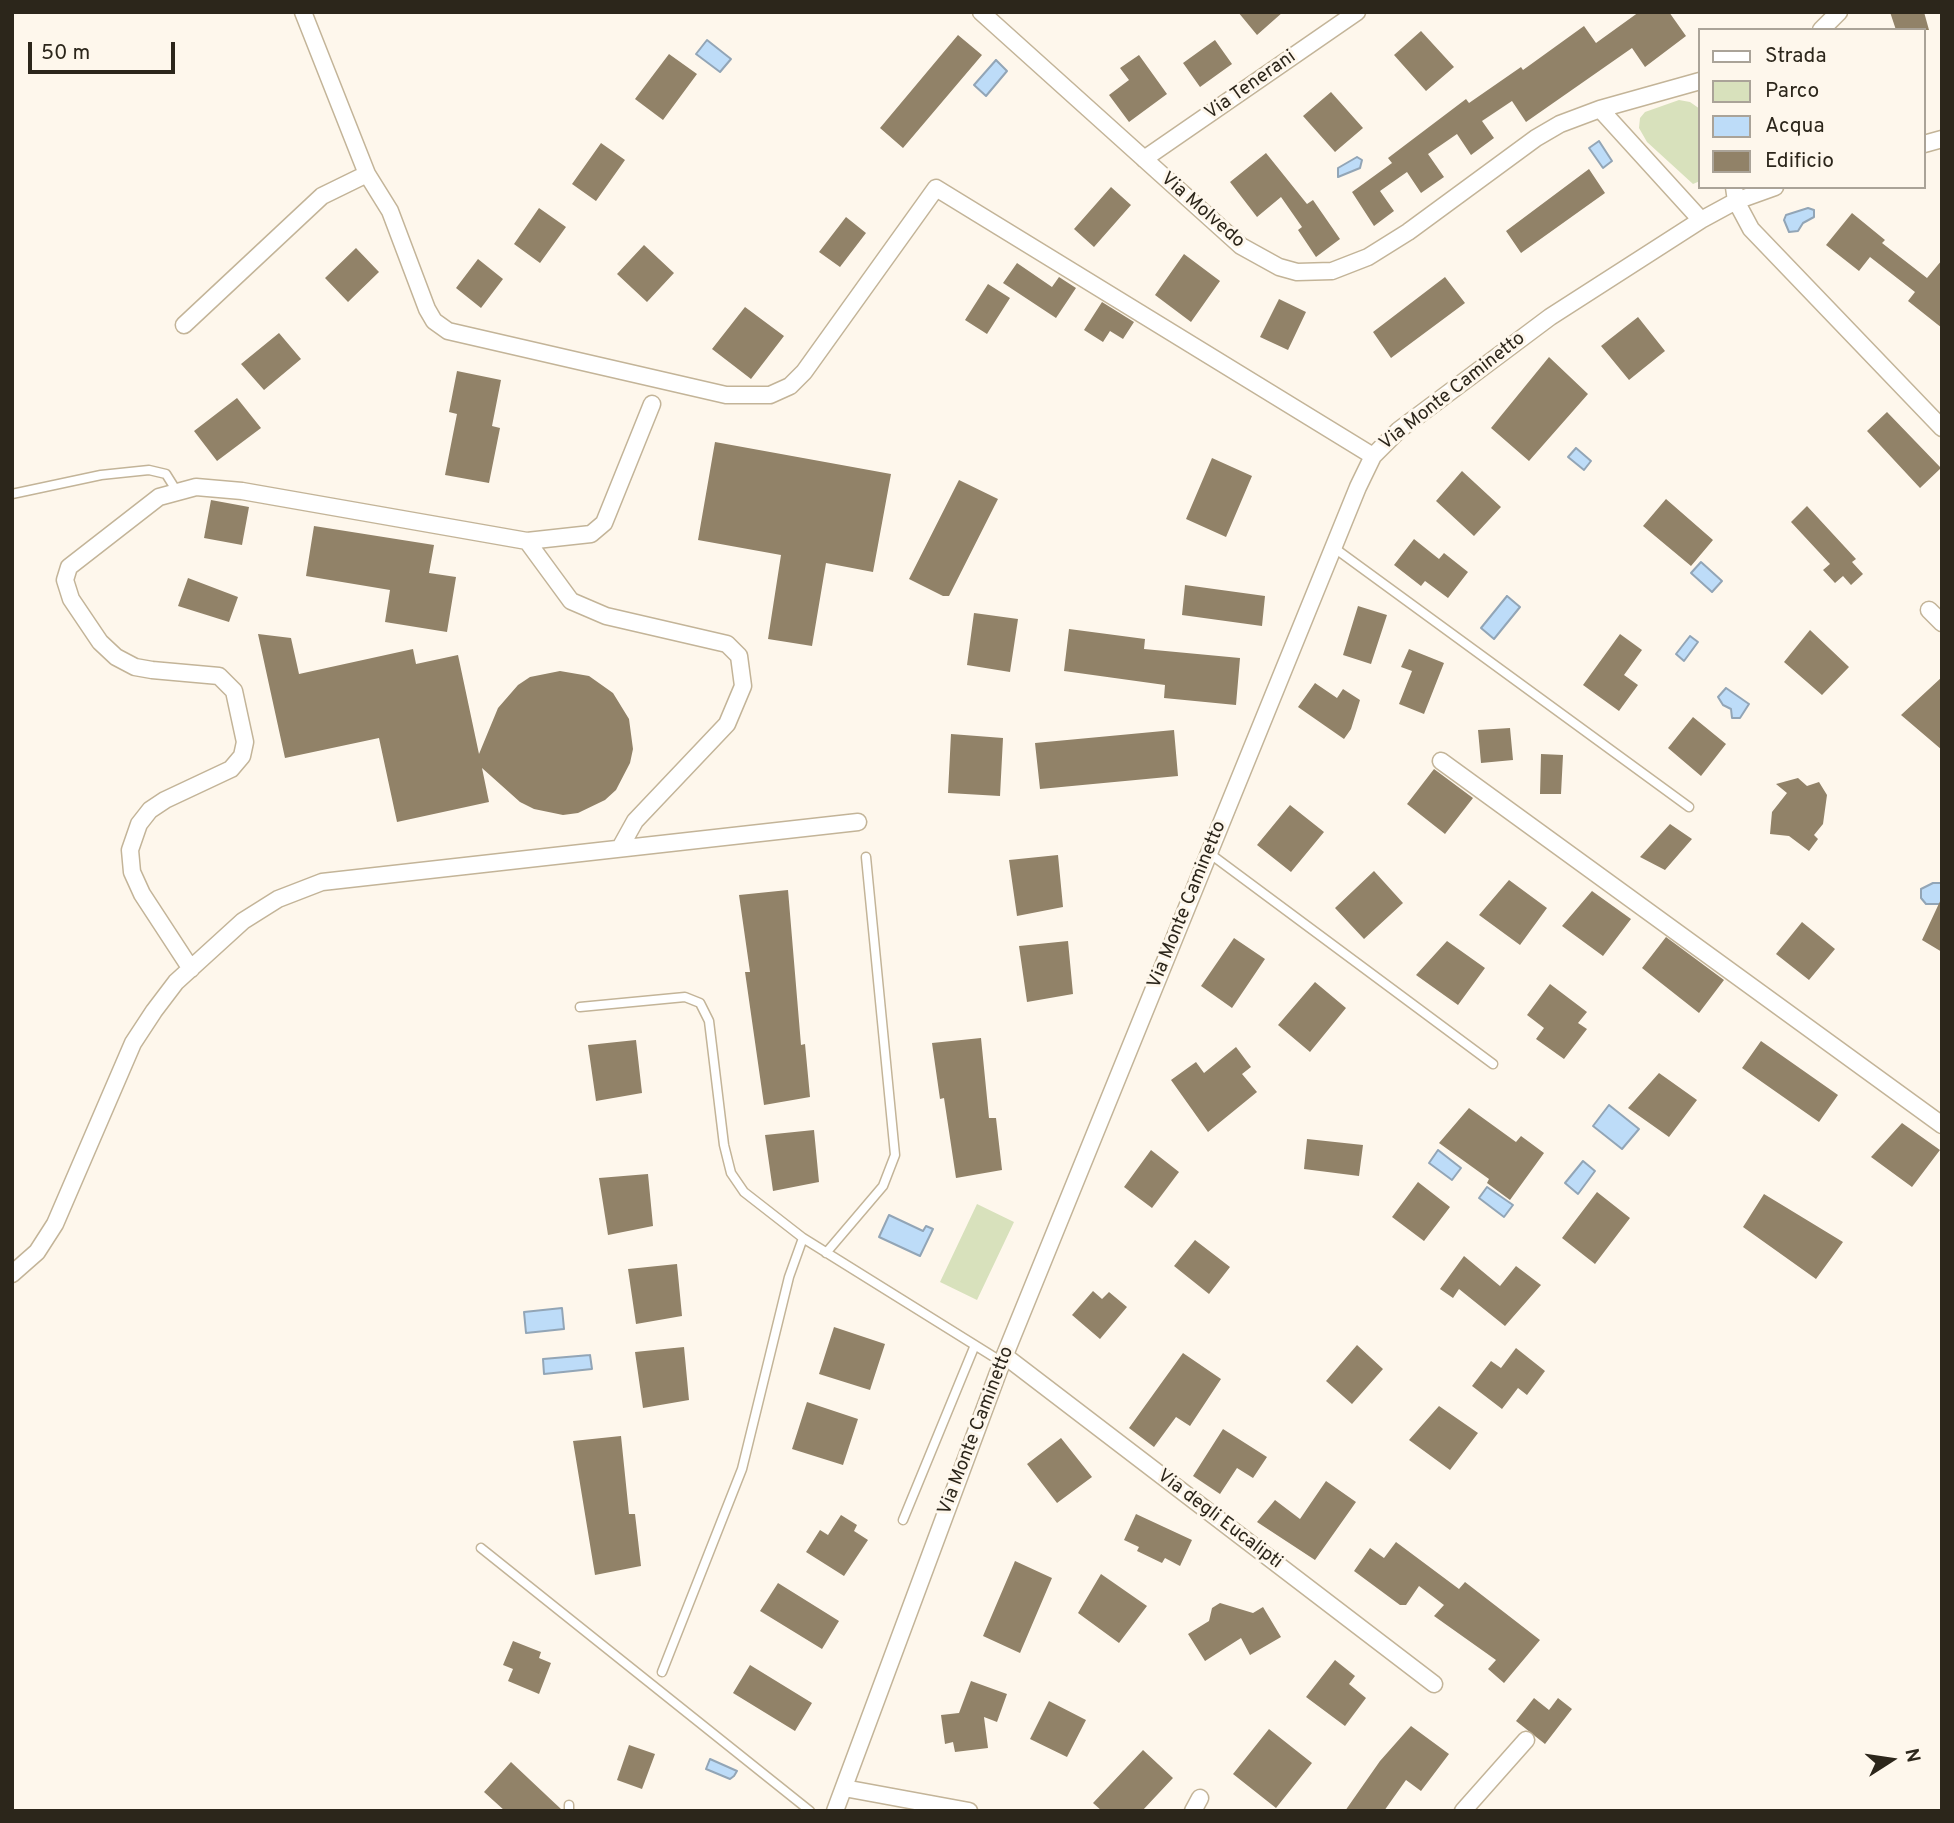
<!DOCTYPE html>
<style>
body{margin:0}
#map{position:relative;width:1954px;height:1823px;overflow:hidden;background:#fef7ec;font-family:Overpass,sans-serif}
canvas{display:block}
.frame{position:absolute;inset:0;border:14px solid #2c261b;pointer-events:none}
.legend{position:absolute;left:1698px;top:28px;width:228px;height:161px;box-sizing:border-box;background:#fef7ec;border:2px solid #aaa398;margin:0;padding:9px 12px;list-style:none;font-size:21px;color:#2c261b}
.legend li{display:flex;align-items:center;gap:14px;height:35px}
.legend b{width:35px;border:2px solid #aaa398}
.north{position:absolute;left:1856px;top:1725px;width:70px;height:70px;-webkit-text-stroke:5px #fef7ec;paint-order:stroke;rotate:78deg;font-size:19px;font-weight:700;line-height:28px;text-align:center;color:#2c261b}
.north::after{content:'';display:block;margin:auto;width:24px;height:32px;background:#2c261b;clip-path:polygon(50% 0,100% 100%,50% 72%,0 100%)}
.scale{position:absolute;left:28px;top:42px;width:147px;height:32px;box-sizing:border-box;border:4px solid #2c261b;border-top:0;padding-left:9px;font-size:21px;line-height:24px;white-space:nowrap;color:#2c261b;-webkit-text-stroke:5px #fef7ec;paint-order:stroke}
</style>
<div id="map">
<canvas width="1954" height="1823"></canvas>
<div class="frame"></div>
<ul class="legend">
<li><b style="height:9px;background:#fff"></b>Strada</li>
<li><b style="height:19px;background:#d8e1bc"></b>Parco</li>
<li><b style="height:19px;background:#bddcf8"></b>Acqua</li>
<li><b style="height:19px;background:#918268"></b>Edificio</li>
</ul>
<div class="north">N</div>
<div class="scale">50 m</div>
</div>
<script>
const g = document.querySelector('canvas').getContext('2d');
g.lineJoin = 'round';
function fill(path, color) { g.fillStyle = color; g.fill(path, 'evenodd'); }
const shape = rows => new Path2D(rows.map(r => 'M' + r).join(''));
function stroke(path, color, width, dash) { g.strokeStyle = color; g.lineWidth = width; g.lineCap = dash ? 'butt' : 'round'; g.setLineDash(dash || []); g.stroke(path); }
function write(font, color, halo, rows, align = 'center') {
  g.font = font + ' Overpass,sans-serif'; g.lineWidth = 6; g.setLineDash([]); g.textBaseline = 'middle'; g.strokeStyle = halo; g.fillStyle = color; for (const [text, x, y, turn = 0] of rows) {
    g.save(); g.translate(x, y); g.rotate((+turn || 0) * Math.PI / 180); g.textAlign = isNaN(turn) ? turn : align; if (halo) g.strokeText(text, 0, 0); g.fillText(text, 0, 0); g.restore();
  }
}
fill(shape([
 [1679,100,1690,102,1700,109,1700,181,1693,184,1647,142,1639,128,1640,118,1645,112],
 [977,1204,1014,1222,977,1300,940,1282]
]), '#d8e1bc');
const water = shape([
 [707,40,731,59,720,72,696,54,707,40],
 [996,60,1007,71,986,96,974,85,996,60],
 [1599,141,1612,161,1603,168,1589,148,1599,141],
 [1357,157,1362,160,1360,168,1338,177,1338,168,1357,157],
 [1808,208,1814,210,1814,217,1803,223,1798,231,1789,232,1784,220,1786,215,1808,208],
 [1576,448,1591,461,1584,470,1568,457,1576,448],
 [1701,562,1722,581,1712,592,1691,573,1701,562],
 [1507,596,1520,607,1494,639,1481,628,1507,596],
 [1690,636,1698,642,1684,661,1676,654,1690,636],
 [1726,688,1749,704,1740,718,1732,718,1731,709,1723,705,1718,697,1726,688],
 [1933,883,1942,883,1942,904,1926,904,1921,898,1921,889,1933,883],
 [1609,1105,1639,1129,1622,1149,1593,1126,1609,1105],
 [1438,1150,1461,1168,1452,1180,1429,1163,1438,1150],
 [1583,1161,1595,1171,1578,1194,1565,1183,1583,1161],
 [1487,1187,1513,1205,1504,1217,1479,1198,1487,1187],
 [889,1215,923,1231,926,1226,933,1229,920,1256,879,1237,889,1215],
 [562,1308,564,1329,526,1333,524,1312,562,1308],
 [590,1355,592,1369,544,1374,543,1359,590,1355],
 [710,1759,737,1771,734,1776,730,1779,706,1769,710,1759]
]);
fill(water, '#bddcf8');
stroke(water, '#92a5b6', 2);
fill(shape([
 [1238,12,1283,12,1257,35],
 [1639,12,1669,12,1686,36,1645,67,1632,48,1526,122,1512,101,1482,121,1494,138,1471,155,1457,134,1428,154,1444,177,1421,193,1407,172,1380,191,1394,211,1374,226,1352,192,1392,163,1388,158,1466,99,1469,103,1521,67,1523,70,1584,26,1596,43],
 [1890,12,1924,12,1929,30,1896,30],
 [1421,31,1454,67,1426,91,1394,55],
 [958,35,982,55,903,148,880,128],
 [1215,40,1232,64,1200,87,1183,63],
 [669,54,697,74,663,120,635,99],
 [1139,55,1167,94,1129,122,1109,95,1129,80,1120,68],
 [1331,92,1363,128,1335,152,1303,116],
 [601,143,625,160,596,201,572,184],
 [1266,153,1307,204,1313,200,1340,239,1316,257,1298,230,1302,227,1281,197,1257,217,1230,182],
 [1589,169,1605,193,1521,253,1506,231],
 [1111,187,1131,205,1094,247,1074,229],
 [539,208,566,227,540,263,514,244],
 [1852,213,1885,240,1882,243,1927,278,1942,260,1942,328,1908,301,1915,292,1870,257,1859,271,1826,245],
 [846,217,866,233,840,267,819,252],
 [644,245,674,273,647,302,617,274],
 [356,248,379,272,348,302,325,278],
 [1184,254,1220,281,1191,322,1155,295],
 [478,259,503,279,481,308,456,288],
 [1017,263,1052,287,1059,277,1076,288,1056,318,1003,283],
 [1445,277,1465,303,1391,358,1373,332],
 [988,284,1010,298,987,334,965,320],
 [1279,299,1306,312,1288,350,1260,337],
 [1102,302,1134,322,1123,339,1110,331,1103,342,1084,330],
 [745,307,784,336,751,379,712,349],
 [1638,317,1665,351,1629,380,1601,346],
 [279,333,301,359,264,390,241,364],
 [1549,357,1588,394,1529,461,1491,428],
 [457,371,501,380,492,426,500,428,489,483,445,475,457,414,449,412],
 [237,398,261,428,217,461,194,431],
 [1887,412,1941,468,1920,488,1867,431],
 [715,442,891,474,873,572,826,563,812,646,768,639,781,555,698,540],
 [1212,458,1252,476,1226,537,1186,519],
 [1462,471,1501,507,1474,536,1436,501],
 [959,480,998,499,949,596,943,596,909,579],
 [1666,499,1713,540,1691,566,1643,526],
 [211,500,249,507,242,545,204,538],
 [1807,506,1856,559,1852,562,1863,574,1851,585,1843,576,1835,583,1823,570,1830,564,1791,522],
 [314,526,434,545,429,573,456,577,447,632,385,622,390,590,306,576],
 [1414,539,1439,559,1444,553,1468,572,1448,598,1425,581,1421,586,1394,565],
 [188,578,238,597,229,622,178,606],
 [1185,585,1265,596,1262,626,1182,615],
 [1358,606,1387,615,1371,664,1343,655],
 [974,613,1018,619,1010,672,967,665],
 [1069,629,1145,639,1144,649,1240,658,1236,705,1164,698,1165,685,1064,671],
 [1810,630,1849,667,1822,695,1784,662],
 [258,634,291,638,299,674,413,649,416,664,458,655,479,754,498,708,518,685,530,677,560,671,589,676,613,693,629,719,633,749,630,763,616,790,605,800,578,813,563,815,534,809,520,802,482,768,489,802,397,822,379,738,285,758],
 [1620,634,1642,650,1624,675,1638,685,1619,711,1583,685],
 [1409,649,1444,663,1424,714,1399,704,1412,671,1401,667],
 [1942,677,1942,750,1901,715],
 [1315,683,1337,698,1343,689,1360,700,1351,729,1344,739,1298,707],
 [1693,717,1726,744,1701,776,1668,748],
 [1510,728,1513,760,1481,763,1478,730],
 [1174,730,1178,776,1040,789,1035,743],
 [951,734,1003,738,1000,796,948,793],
 [1541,754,1563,755,1561,794,1540,794],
 [1434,769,1473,798,1445,834,1407,804],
 [1798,778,1807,786,1819,782,1827,795,1823,824,1814,835,1818,839,1809,851,1789,836,1770,834,1772,812,1787,793,1776,784],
 [1290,805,1324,832,1291,872,1257,845],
 [1670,824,1692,839,1665,870,1640,857],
 [1058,855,1063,907,1017,916,1009,860],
 [1374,871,1403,903,1364,939,1335,908],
 [1509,880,1547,908,1520,945,1479,915],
 [788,890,801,1045,805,1044,810,1097,764,1105,745,972,750,972,739,895],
 [1592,891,1631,919,1603,956,1562,926],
 [1942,897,1942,952,1922,940],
 [1802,922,1835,949,1809,980,1776,954],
 [1666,937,1724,980,1699,1013,1642,968],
 [1234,938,1265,959,1232,1008,1201,986],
 [1068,941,1073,994,1027,1002,1019,946],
 [1447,941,1485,968,1458,1005,1416,975],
 [1315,982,1346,1008,1310,1052,1278,1025],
 [1550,984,1587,1012,1578,1023,1587,1029,1564,1059,1536,1039,1544,1028,1527,1015],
 [981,1038,989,1118,996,1118,1002,1170,956,1178,944,1098,940,1099,932,1043],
 [636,1040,642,1093,596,1101,588,1045],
 [1761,1041,1838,1095,1819,1122,1742,1068],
 [1236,1047,1251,1067,1242,1074,1257,1092,1208,1132,1171,1080,1196,1062,1204,1073],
 [1659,1073,1697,1100,1669,1137,1628,1108],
 [1469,1108,1516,1142,1521,1136,1544,1153,1510,1200,1487,1183,1489,1179,1439,1143],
 [1902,1123,1940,1150,1912,1187,1871,1157],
 [814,1130,819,1182,773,1191,765,1135],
 [1307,1139,1363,1145,1359,1176,1304,1169],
 [1151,1150,1179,1172,1152,1208,1124,1187],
 [648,1174,653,1226,608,1235,599,1178],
 [1418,1182,1450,1207,1424,1241,1392,1217],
 [1597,1192,1630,1218,1595,1264,1562,1238],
 [1764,1194,1843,1242,1816,1279,1743,1227],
 [1195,1240,1230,1267,1209,1294,1174,1266],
 [1464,1256,1500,1286,1516,1266,1541,1285,1505,1326,1459,1289,1453,1298,1440,1289],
 [677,1264,682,1316,636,1324,628,1269],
 [1093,1291,1102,1299,1109,1292,1127,1307,1100,1339,1072,1315],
 [834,1327,885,1344,870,1390,819,1374],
 [1357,1345,1383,1369,1352,1404,1326,1381],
 [684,1347,689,1400,643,1408,635,1352],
 [1516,1348,1545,1371,1527,1395,1518,1388,1502,1409,1472,1386,1491,1361,1501,1368],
 [1183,1353,1221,1379,1190,1426,1176,1417,1154,1447,1129,1428],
 [807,1402,858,1419,843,1465,792,1449],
 [1439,1406,1478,1433,1450,1470,1409,1440],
 [1223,1429,1267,1457,1253,1478,1237,1468,1220,1494,1193,1476],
 [621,1436,629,1514,635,1514,641,1566,595,1575,573,1441],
 [1061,1438,1092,1477,1057,1503,1027,1464],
 [1326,1481,1356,1502,1315,1560,1257,1522,1275,1500,1300,1519],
 [1136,1514,1192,1540,1180,1566,1165,1558,1162,1563,1137,1551,1139,1547,1124,1540],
 [841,1515,857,1525,854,1531,868,1540,844,1576,806,1552,820,1530,828,1535],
 [1396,1542,1459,1589,1465,1582,1540,1640,1504,1683,1488,1669,1496,1660,1434,1616,1444,1605,1419,1586,1406,1605,1400,1605,1354,1571,1370,1548,1384,1558],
 [1015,1561,1052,1578,1020,1653,983,1636],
 [1101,1574,1147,1606,1119,1643,1078,1613],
 [778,1583,839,1621,822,1649,760,1611],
 [1220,1603,1253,1613,1263,1607,1281,1637,1250,1655,1241,1638,1205,1661,1188,1634,1209,1621,1212,1608],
 [513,1641,541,1652,539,1658,551,1663,539,1694,508,1681,513,1669,503,1665],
 [1335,1660,1355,1676,1349,1684,1366,1698,1345,1726,1306,1697],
 [750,1665,812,1703,795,1731,733,1693],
 [971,1681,1007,1694,997,1722,984,1717,988,1748,955,1752,953,1742,945,1744,941,1715,959,1713],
 [1534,1698,1549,1710,1558,1698,1572,1709,1545,1744,1516,1721],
 [1049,1701,1086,1720,1067,1757,1030,1739],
 [1411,1726,1449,1754,1421,1791,1406,1780,1384,1811,1345,1811,1380,1761],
 [1269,1729,1312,1763,1276,1808,1233,1774],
 [629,1745,655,1754,642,1789,617,1780],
 [1143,1750,1173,1778,1142,1811,1102,1811,1093,1803],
 [511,1762,562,1810,562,1811,505,1811,484,1792]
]), '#918268');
const service = shape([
 [12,494,101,475,149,470,166,474,176,490],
 [1333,547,1689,807],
 [1209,853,1493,1064],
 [580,1007,685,997,700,1003,709,1021,724,1145,731,1173,744,1192,803,1238,1002,1362],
 [826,1253,883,1186,895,1155,866,857],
 [903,1520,975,1345],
 [481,1548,810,1811],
 [662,1672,742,1469,789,1277,803,1238],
 [569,1811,569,1805]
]);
const minor = shape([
 [303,12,367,174,390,211,427,309,434,321,448,331,726,395,770,395,790,386,804,372,936,188,1373,456],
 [981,12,1241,246,1279,267,1297,272,1332,271,1368,257,1408,232,1536,138,1560,124,1600,109,1700,81],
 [1821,30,1839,12],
 [1600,109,1701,220],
 [1924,144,1942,139],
 [1144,159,1357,12],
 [1734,187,1736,201,1751,229,1942,428],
 [184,325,322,196,367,174],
 [1929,610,1942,623],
 [1441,761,1942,1125],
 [620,848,635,821,727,724,743,686,739,656,727,644,606,616,571,601,527,541,591,534,604,523,652,404],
 [191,969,142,894,132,872,130,850,139,824,150,810,165,800,231,769,242,756,245,742,234,691,219,676,152,670,135,667,116,657,100,642,71,599,65,580,69,567,159,497,196,487,242,491,527,541],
 [12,1274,37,1252,55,1224,133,1043,154,1011,176,982,243,921,278,899,322,882,858,822],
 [1005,1356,1434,1684],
 [844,1788,969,1811],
 [835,1811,1002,1362,1358,487,1373,456,1399,430,1550,317,1701,220,1736,201,1775,187],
 [1193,1811,1200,1798],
 [1463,1811,1526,1740]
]);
stroke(service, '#c3b498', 11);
stroke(minor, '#c3b498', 19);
stroke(service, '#fff', 8);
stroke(minor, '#fff', 16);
write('19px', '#2c261b', '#fef7ec', [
 ["Via Tenerani",1251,86,-35],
 ["Via Molvedo",1202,211,41],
 ["Via Monte Caminetto",1453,392,-38],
 ["Via Monte Caminetto",1188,905,-68],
 ["Via Monte Caminetto",977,1431,-69],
 ["Via degli Eucalipti",1219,1520,37]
]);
</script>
